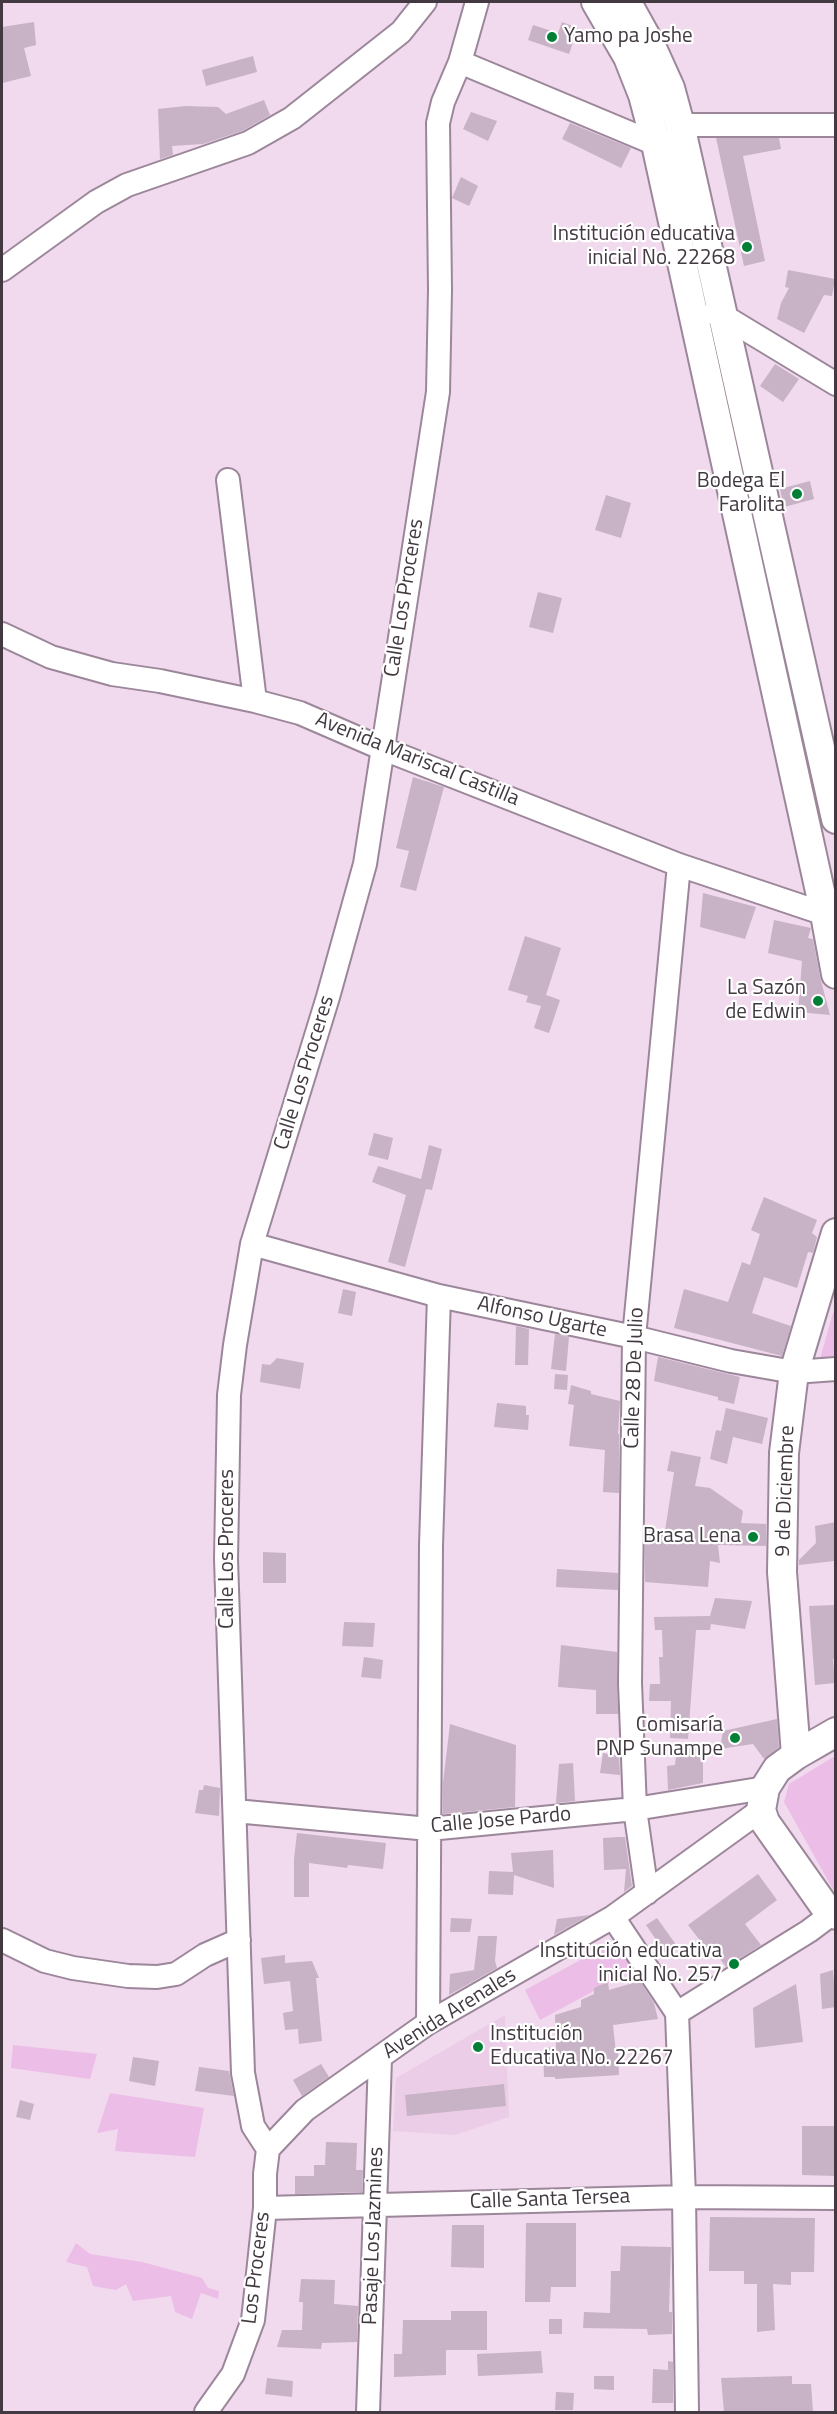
<!DOCTYPE html>
<meta charset="utf-8">
<style>
body{margin:0}
#map{position:relative;width:837px;height:2414px;overflow:hidden;background:#f1d9ee;font-family:"Titillium Web",sans-serif}
canvas{display:block}
.frame{position:absolute;inset:0;border:3px solid #423941;pointer-events:none}
</style>
<div id="map">
<canvas width="837" height="2414"></canvas>
<div class="frame"></div>
</div>
<script>
const g = document.querySelector('canvas').getContext('2d');
g.lineJoin = 'round';
function fill(path, color) { g.fillStyle = color; g.fill(path, 'evenodd'); }
const shape = rows => new Path2D(rows.map(r => 'M' + r).join(''));
function stroke(path, color, width, dash) { g.strokeStyle = color; g.lineWidth = width; g.lineCap = dash ? 'butt' : 'round'; g.setLineDash(dash || []); g.stroke(path); }
function write(font, color, halo, rows, align = 'center') {
  g.font = font + ' "Titillium Web",sans-serif'; g.lineWidth = 4.5; g.setLineDash([]); g.textBaseline = 'middle'; g.strokeStyle = halo; g.fillStyle = color; for (const [text, x, y, turn = 0] of rows) {
    g.save(); g.translate(x, y); g.rotate((+turn || 0) * Math.PI / 180); g.textAlign = isNaN(turn) ? turn : align; if (halo) g.strokeText(text, 0, 0); g.fillText(text, 0, 0); g.restore();
  }
}
fill(shape([
 [505,2015,509,2117,455,2135,393,2131,396,2078]
]), '#ebcde7');
fill(shape([
 [835,1306,835,1360,819,1362],
 [835,1756,835,1893,784,1802,789,1784],
 [612,1943,630,1952,642,1965,540,2020,525,1990],
 [13,2045,97,2054,90,2079,11,2068],
 [110,2093,204,2108,195,2157,115,2151,118,2129,97,2133],
 [76,2243,90,2254,142,2262,202,2278,208,2288,219,2291,218,2299,201,2293,192,2319,175,2312,171,2296,133,2301,126,2284,116,2290,93,2286,87,2267,66,2262]
]), '#ecbde7');
fill(shape([
 [34,22,36,45,24,48,31,76,2,83,2,27],
 [562,22,578,28,569,54,528,40,533,25,558,33],
 [253,56,257,72,206,86,202,70],
 [264,100,270,115,242,131,203,144,172,146,173,155,160,159,158,109,186,106,218,107,226,114],
 [471,112,497,121,488,141,463,129],
 [570,123,631,148,621,168,562,139],
 [716,138,779,138,781,149,743,156,765,261,744,266],
 [461,177,478,186,469,206,452,198],
 [788,270,835,279,832,296,824,295,804,333,777,319,781,303,789,288,785,287],
 [775,364,799,379,783,402,760,386],
 [810,481,814,499,784,507,780,489],
 [606,495,631,503,621,538,595,530],
 [538,592,562,598,553,633,529,627],
 [413,777,444,787,416,891,400,887,409,851,396,848],
 [703,893,756,907,745,939,700,927],
 [774,920,811,928,808,938,813,939,820,977,830,1015,798,1012,802,961,768,953],
 [525,936,561,948,546,995,560,1000,549,1033,534,1028,541,1006,526,1002,528,996,508,990],
 [374,1133,393,1138,388,1160,368,1155],
 [429,1145,442,1149,432,1190,426,1189,405,1267,388,1262,406,1195,372,1182,378,1166,421,1179],
 [764,1197,817,1220,812,1233,817,1237,813,1253,808,1252,797,1288,764,1277,752,1313,791,1326,782,1356,674,1328,684,1289,728,1302,742,1262,750,1265,760,1234,751,1230],
 [343,1289,356,1292,352,1316,338,1313],
 [516,1326,529,1329,528,1365,515,1365],
 [555,1334,569,1337,566,1371,551,1369],
 [658,1357,740,1377,734,1404,718,1400,718,1397,654,1381],
 [277,1358,304,1363,300,1389,260,1382,262,1364,270,1365],
 [555,1374,568,1375,567,1390,554,1389],
 [571,1385,591,1391,591,1394,620,1401,618,1434,619,1434,619,1493,603,1492,605,1450,569,1446,574,1405,568,1404],
 [497,1403,526,1406,526,1415,529,1415,528,1430,494,1427],
 [726,1408,768,1418,762,1444,733,1437,727,1464,710,1459,716,1430,721,1431],
 [671,1451,701,1457,695,1486,710,1488,743,1511,741,1523,766,1524,766,1546,718,1545,720,1563,710,1561,708,1587,645,1582,645,1528,665,1531,674,1472,667,1471],
 [836,1522,834,1561,799,1565,799,1560,816,1543,815,1526],
 [263,1552,286,1553,286,1583,263,1583],
 [557,1569,618,1573,618,1590,556,1587],
 [715,1598,752,1601,745,1629,711,1624,710,1630,696,1630,688,1739,670,1738,671,1701,649,1701,650,1684,660,1684,659,1657,663,1657,662,1630,655,1630,654,1617,710,1616],
 [836,1605,836,1658,833,1659,835,1683,815,1685,809,1606],
 [344,1622,375,1623,373,1647,342,1646],
 [561,1645,617,1652,618,1714,596,1714,596,1690,558,1687],
 [364,1657,383,1660,381,1679,361,1677],
 [777,1719,779,1747,764,1759,753,1744,720,1749,723,1731],
 [450,1724,516,1745,515,1807,443,1814,443,1783],
 [703,1747,703,1783,668,1790,667,1766,675,1765,677,1748],
 [603,1753,619,1756,620,1775,600,1773],
 [573,1763,575,1801,556,1803,559,1764],
 [204,1785,220,1788,219,1816,195,1813,199,1790,203,1790],
 [297,1833,386,1843,383,1869,348,1865,347,1868,309,1863,309,1897,294,1897,294,1859],
 [619,1837,625,1837,632,1886,624,1892,626,1869,604,1870,603,1838],
 [553,1850,554,1888,514,1875,513,1895,488,1894,489,1871,513,1872,511,1853],
 [758,1874,777,1900,745,1924,761,1945,726,1967,712,1948,708,1951,688,1925],
 [590,1915,554,1935,557,1919],
 [451,1918,472,1919,470,1932,450,1932],
 [657,1918,677,1946,666,1954,646,1925],
 [478,1936,497,1936,495,1961,497,1968,449,1995,450,1974,474,1970],
 [285,1955,285,1963,312,1961,319,1978,316,1978,322,2041,299,2044,298,2029,285,2030,283,2013,293,2011,290,1981,264,1984,261,1958],
 [833,1970,836,2007,822,2009,820,1974],
 [640,1981,654,2003,658,2019,613,2025,616,2053,618,2053,619,2075,555,2079,555,2077,544,2077,543,2048,556,2047,555,2015,581,2007,581,2000,594,1994,594,1988,608,1982,609,1990],
 [796,1984,803,2042,755,2048,753,2008],
 [133,2057,159,2061,155,2086,129,2081],
 [321,2064,329,2077,302,2096,293,2080],
 [199,2067,229,2071,234,2096,195,2091],
 [504,2084,506,2106,407,2116,405,2095],
 [20,2100,34,2104,30,2120,16,2117],
 [802,2126,836,2126,836,2176,802,2175],
 [326,2142,357,2143,356,2170,363,2170,362,2192,295,2194,295,2176,314,2176,314,2165,325,2165],
 [710,2217,815,2218,814,2272,791,2272,791,2285,773,2284,775,2330,757,2332,757,2284,744,2284,744,2271,709,2271],
 [526,2223,576,2223,576,2287,551,2287,550,2302,525,2302],
 [452,2225,484,2225,484,2268,451,2267],
 [621,2246,671,2247,669,2312,672,2312,672,2334,648,2335,647,2329,583,2328,584,2312,610,2313,611,2271,620,2271],
 [301,2279,335,2280,334,2304,358,2306,357,2342,322,2343,321,2349,277,2347,282,2330,302,2330,303,2302,299,2302],
 [451,2311,487,2311,487,2350,446,2350,446,2375,394,2377,394,2354,402,2354,403,2320,451,2320],
 [549,2319,562,2319,562,2334,549,2334],
 [541,2351,543,2373,478,2376,477,2354],
 [668,2361,673,2362,673,2403,652,2403,653,2369,668,2370],
 [594,2376,614,2376,614,2390,594,2389],
 [792,2376,792,2384,811,2384,813,2412,724,2412,721,2378],
 [267,2378,293,2381,292,2397,265,2394],
 [556,2392,574,2393,573,2410,555,2410]
]), '#c8b2c6');
const minor = shape([
 [460,62,656,144],
 [680,125,836,125],
 [2,270,96,202,127,185,248,143,292,118,401,32,425,2],
 [714,313,722,315,836,384],
 [228,480,255,701],
 [2,634,51,657,112,674,160,681,255,701,300,713,381,748,679,865,825,914,836,912],
 [252,1244,439,1296,634,1337,731,1361,794,1372,836,1369],
 [235,1811,429,1829,635,1809,765,1788],
 [647,1893,635,1809,630,1683,634,1337,679,865],
 [613,1917,677,2013,684,2197,687,2412],
 [2,1940,45,1961,73,1968,128,1976,157,1977,176,1974,205,1955,239,1940],
 [677,2013,809,1931,833,1913],
 [428,2023,431,1545,439,1296],
 [268,2149,253,2126,243,2073,226,1559,229,1395,235,1345,252,1244,328,997,365,864,438,392,440,290,438,123,443,102,460,62,477,2],
 [268,2149,305,2110,428,2023,613,1917,761,1810],
 [265,2208,684,2197,836,2198],
 [206,2412,233,2374,253,2320,265,2208,265,2174,268,2149],
 [368,2412,380,2059]
]);
const major = shape([
 [596,2,628,57,643,95,656,144,825,914,836,974],
 [623,2,631,10,651,46,670,88,680,125,836,819],
 [836,1732,796,1755,777,1769,765,1788,761,1810,765,1822,825,1907,836,1915],
 [796,1755,782,1572,784,1453,794,1372,836,1233]
]);
stroke(minor, '#9c879a', 26);
stroke(major, '#9c879a', 32);
stroke(minor, '#fff', 22);
stroke(major, '#fff', 28);
for (const [x, y, r, color] of [
 [552,37,6,"#017f37"],
 [747,247,6,"#017f37"],
 [797,494,6,"#017f37"],
 [818,1001,6,"#017f37"],
 [753,1537,6,"#017f37"],
 [735,1738,6,"#017f37"],
 [734,1964,6,"#017f37"],
 [478,2047,6,"#017f37"]
]) { const dot = new Path2D(); dot.arc(x, y, r, 0, 2 * Math.PI); g.fillStyle = color; g.fill(dot); stroke(dot, '#fff', 2); }
write('21px', '#423941', '#fff', [
 ["Yamo pa Joshe",564,37,"left"],
 ["Institución educativa",735,235],
 ["inicial No. 22268",735,259],
 ["Bodega El",785,482],
 ["Farolita",785,506],
 ["La Sazón",806,989],
 ["de Edwin",806,1013],
 ["Brasa Lena",741,1537],
 ["Comisaría",723,1726],
 ["PNP Sunampe",723,1750],
 ["Institución educativa",722,1952],
 ["inicial No. 257",722,1976],
 ["Institución",490,2035,"left"],
 ["Educativa No. 22267",490,2059,"left"]
], 'right');
write('21px', '#423941', '#fff', [
 ["Calle Los Proceres",405,598,-81],
 ["Avenida Mariscal Castilla",417,760,22],
 ["Calle Los Proceres",305,1073,-73],
 ["Alfonso Ugarte",542,1318,12],
 ["Calle 28 De Julio",635,1378,-88],
 ["9 de Diciembre",786,1491,-88],
 ["Calle Los Proceres",228,1549,-90],
 ["Calle Jose Pardo",501,1821,-5],
 ["Avenida Arenales",450,2014,-32],
 ["Calle Santa Tersea",550,2200,-2],
 ["Pasaje Los Jazmines",374,2236,-88],
 ["Los Proceres",257,2268,-83]
]);
</script>
